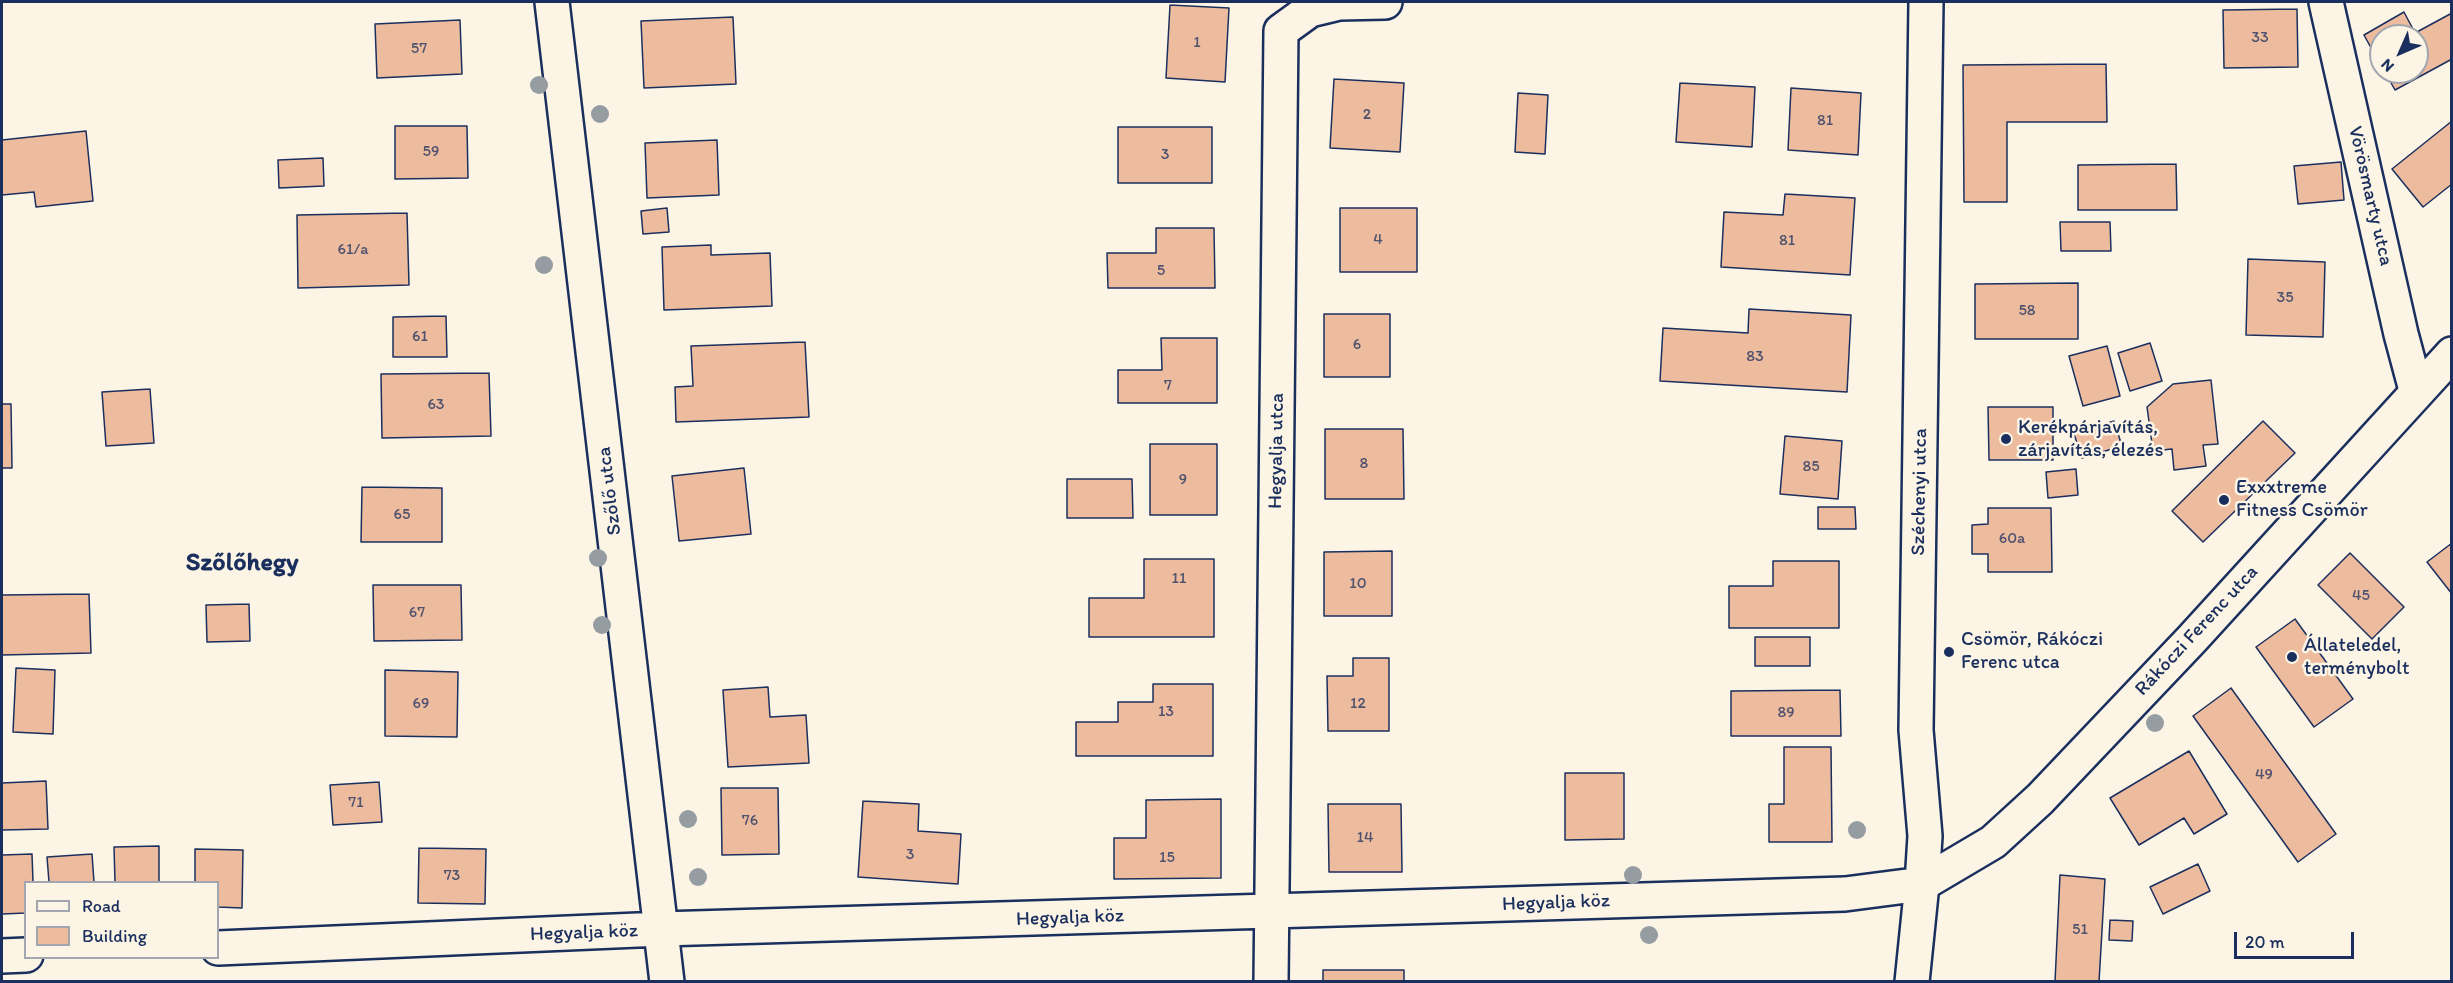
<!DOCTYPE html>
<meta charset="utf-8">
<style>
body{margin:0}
#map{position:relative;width:2453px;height:983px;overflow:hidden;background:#fcf5e5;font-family:Itim,sans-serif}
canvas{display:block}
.frame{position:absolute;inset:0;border:3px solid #1b2f5e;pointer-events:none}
.legend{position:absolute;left:24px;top:881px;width:195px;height:78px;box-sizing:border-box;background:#fcf5e5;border:2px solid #a2a6af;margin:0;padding:8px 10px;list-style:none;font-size:18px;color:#1b2f5e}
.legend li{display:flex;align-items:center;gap:12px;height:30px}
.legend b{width:30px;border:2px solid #a2a6af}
.north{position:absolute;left:2369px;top:24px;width:60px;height:60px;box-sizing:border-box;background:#fcf5e5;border:2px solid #a2a6af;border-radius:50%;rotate:225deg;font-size:16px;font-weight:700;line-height:24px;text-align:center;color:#1b2f5e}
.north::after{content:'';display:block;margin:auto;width:21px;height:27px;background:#1b2f5e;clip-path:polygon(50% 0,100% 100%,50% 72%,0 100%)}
.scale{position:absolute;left:2234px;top:932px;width:120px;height:27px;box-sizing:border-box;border:3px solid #1b2f5e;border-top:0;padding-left:8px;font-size:18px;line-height:21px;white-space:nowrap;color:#1b2f5e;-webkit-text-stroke:4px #fcf5e5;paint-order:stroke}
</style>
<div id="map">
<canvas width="2453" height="983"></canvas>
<div class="frame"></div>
<ul class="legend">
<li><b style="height:8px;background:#fcf5e5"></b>Road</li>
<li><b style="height:16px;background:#edbc9e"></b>Building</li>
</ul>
<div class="north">N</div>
<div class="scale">20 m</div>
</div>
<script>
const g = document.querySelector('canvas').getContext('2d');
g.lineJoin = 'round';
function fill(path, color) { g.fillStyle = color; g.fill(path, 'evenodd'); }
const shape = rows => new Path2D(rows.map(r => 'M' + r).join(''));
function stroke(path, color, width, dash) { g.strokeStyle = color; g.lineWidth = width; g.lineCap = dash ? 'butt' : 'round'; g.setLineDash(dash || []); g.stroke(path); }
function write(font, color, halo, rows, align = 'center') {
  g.font = font + ' Itim,sans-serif'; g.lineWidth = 5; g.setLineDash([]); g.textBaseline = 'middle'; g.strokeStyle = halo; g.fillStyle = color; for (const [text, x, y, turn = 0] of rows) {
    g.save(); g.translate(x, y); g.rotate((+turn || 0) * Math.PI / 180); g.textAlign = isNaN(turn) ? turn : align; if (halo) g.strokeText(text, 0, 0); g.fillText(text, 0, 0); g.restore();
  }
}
const building = shape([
 [1170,5,1229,8,1225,82,1166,78,1170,5],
 [2297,9,2298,67,2224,68,2223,10,2297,9],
 [2404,12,2415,33,2452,13,2452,59,2395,90,2385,72,2417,72,2417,36,2381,36,2381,66,2364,35,2404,12],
 [733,17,736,84,644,88,641,21,733,17],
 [460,20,462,74,377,78,375,24,460,20],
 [2106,64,2107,122,2007,122,2007,202,1964,202,1963,65,2106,64],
 [1334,79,1404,83,1400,152,1330,148,1334,79],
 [1680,83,1755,87,1752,147,1676,142,1680,83],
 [1791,88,1861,93,1858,155,1788,150,1791,88],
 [1518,93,1548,95,1545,154,1515,152,1518,93],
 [2452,121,2452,184,2423,207,2392,169,2452,121],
 [395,126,467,126,468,178,395,179,395,126],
 [1118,127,1212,127,1212,183,1118,183,1118,127],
 [86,131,93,201,36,207,34,192,2,195,2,140,86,131],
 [717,140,719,195,647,198,645,143,717,140],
 [323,158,324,186,279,188,278,160,323,158],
 [2341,162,2344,200,2298,204,2294,166,2341,162],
 [2176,164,2177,210,2078,210,2078,165,2176,164],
 [1785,194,1855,198,1850,275,1721,267,1724,212,1783,215,1785,194],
 [667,208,669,232,643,234,641,211,667,208],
 [1340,208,1417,208,1417,272,1340,272,1340,208],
 [407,213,409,285,298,288,297,215,407,213],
 [2060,222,2110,222,2111,251,2061,251,2060,222],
 [1156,228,1214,228,1215,288,1108,288,1107,253,1156,253,1156,228],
 [711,245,711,255,770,253,772,306,664,310,662,247,711,245],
 [2248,259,2325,262,2323,337,2246,335,2248,259],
 [2078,283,2078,339,1975,339,1975,284,2078,283],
 [1749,309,1851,315,1847,392,1660,381,1663,328,1748,333,1749,309],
 [1324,314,1390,314,1390,377,1324,377,1324,314],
 [446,316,447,357,393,357,393,317,446,316],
 [1161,338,1217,338,1217,403,1118,403,1118,370,1162,370,1161,338],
 [805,342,809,417,676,422,675,387,693,386,691,346,805,342],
 [2150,343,2162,381,2130,391,2118,353,2150,343],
 [2107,346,2120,396,2083,406,2069,356,2107,346],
 [489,373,491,436,382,438,381,374,489,373],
 [2211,380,2218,444,2203,445,2206,466,2174,470,2172,449,2153,451,2147,407,2173,384,2211,380],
 [150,389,154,443,106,446,102,392,150,389],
 [2,404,11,404,12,468,2,468,2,404],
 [1988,407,2053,407,2053,460,1989,460,1988,407],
 [2114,421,2122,446,2082,458,2074,434,2114,421],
 [2263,421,2295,453,2203,542,2172,511,2263,421],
 [1325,429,1403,429,1404,499,1325,499,1325,429],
 [1785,436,1842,441,1838,499,1780,494,1785,436],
 [1150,444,1217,444,1217,515,1150,515,1150,444],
 [744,468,751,534,679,541,672,476,744,468],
 [2076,469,2078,495,2048,498,2046,472,2076,469],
 [1067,479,1132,479,1133,518,1067,518,1067,479],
 [362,487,442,488,442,542,361,542,362,487],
 [1818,507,1855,507,1856,529,1818,529,1818,507],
 [1988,508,2051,508,2052,572,1988,572,1988,554,1972,554,1972,525,1988,524,1988,508],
 [2452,543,2452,594,2427,562,2452,543],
 [1392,551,1392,616,1324,616,1324,552,1392,551],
 [2350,553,2404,607,2372,639,2318,585,2350,553],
 [1144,559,1214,559,1214,637,1089,637,1089,598,1144,598,1144,559],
 [1773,561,1839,561,1839,628,1729,628,1729,586,1773,586,1773,561],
 [373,585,461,585,462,640,374,641,373,585],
 [89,594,91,653,2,655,2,595,89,594],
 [249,604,250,641,207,642,206,605,249,604],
 [2295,619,2353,699,2314,727,2256,647,2295,619],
 [1755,637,1810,637,1810,666,1755,666,1755,637],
 [1353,658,1389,658,1389,731,1328,731,1327,676,1353,676,1353,658],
 [16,668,55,670,53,734,13,732,16,668],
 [385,670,458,672,457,737,385,736,385,670],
 [1153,684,1213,684,1213,756,1076,756,1076,722,1118,722,1118,702,1153,702,1153,684],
 [768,687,770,717,806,715,809,763,728,767,723,690,768,687],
 [2231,688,2336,834,2298,862,2193,716,2231,688],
 [1840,690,1841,736,1731,736,1731,691,1840,690],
 [1784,747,1831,747,1832,842,1769,842,1769,804,1784,804,1784,747],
 [2189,751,2227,814,2194,834,2184,818,2139,845,2110,798,2189,751],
 [1565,773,1624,773,1624,839,1565,840,1565,773],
 [46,781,48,829,2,830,2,783,46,781],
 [379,782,382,822,333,825,330,785,379,782],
 [721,788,778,788,779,854,722,855,721,788],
 [1221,799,1221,878,1114,879,1114,838,1146,838,1146,800,1221,799],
 [863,801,919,804,918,831,961,834,958,884,858,877,863,801],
 [1328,804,1401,804,1402,872,1329,872,1328,804],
 [159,846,159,882,115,882,114,847,159,846],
 [419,848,486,849,485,904,418,903,419,848],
 [195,849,243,850,242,908,218,907,218,882,195,882,195,849],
 [32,854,33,882,26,882,26,913,2,914,2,855,32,854],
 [92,854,94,882,49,882,47,857,92,854],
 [2198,864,2210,891,2163,914,2150,887,2198,864],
 [2060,875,2105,879,2099,982,2055,982,2060,875],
 [2110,920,2133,921,2132,941,2109,940,2110,920],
 [1323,970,1404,970,1404,982,1323,982,1323,970]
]);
fill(building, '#edbc9e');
stroke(building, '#1b2f5e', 1.5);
const street = shape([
 [552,2,667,982],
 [2326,2,2401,334,2416,390],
 [218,948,661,929,1845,894,1922,884],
 [2,956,26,955],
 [1271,982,1281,31,1310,10,1339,3,1385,2],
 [1912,982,1922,884,1925,836,1916,730,1926,2]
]);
const secondary = shape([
 [1922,884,1993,842,2040,799,2192,639,2452,354]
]);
stroke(street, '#1b2f5e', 38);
stroke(secondary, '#1b2f5e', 38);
stroke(street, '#fcf5e5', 33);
stroke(secondary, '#fcf5e5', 33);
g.fillStyle = '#959ca2';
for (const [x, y] of [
 [539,85],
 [600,114],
 [544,265],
 [598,558],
 [602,625],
 [2155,723],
 [688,819],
 [1857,830],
 [1633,875],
 [698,877],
 [1649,935]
]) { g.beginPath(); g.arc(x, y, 9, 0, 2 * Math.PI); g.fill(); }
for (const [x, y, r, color] of [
 [2006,439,6,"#1b2f5e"],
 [2224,500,6,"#1b2f5e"],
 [1949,652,6,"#1b2f5e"],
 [2292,657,6,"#1b2f5e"]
]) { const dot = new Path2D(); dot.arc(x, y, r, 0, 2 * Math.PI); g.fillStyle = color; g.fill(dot); stroke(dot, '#fcf5e5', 2); }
write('16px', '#50526e', null, [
 ["33",2260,38],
 ["1",1197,43],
 ["57",419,49],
 ["2",1367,115],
 ["81",1825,121],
 ["59",431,152],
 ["3",1165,155],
 ["4",1378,240],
 ["81",1787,241],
 ["61/a",353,250],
 ["5",1161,271],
 ["35",2285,298],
 ["58",2027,311],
 ["61",420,337],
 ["6",1357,345],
 ["83",1755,357],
 ["7",1168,386],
 ["63",436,405],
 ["8",1364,464],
 ["85",1811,467],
 ["9",1183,480],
 ["65",402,515],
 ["60a",2012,539],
 ["11",1179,579],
 ["10",1358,584],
 ["45",2361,596],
 ["67",417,613],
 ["69",421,704],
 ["12",1358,704],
 ["13",1166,712],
 ["89",1786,713],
 ["49",2264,775],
 ["71",356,803],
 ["76",750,821],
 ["14",1365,838],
 ["3",910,855],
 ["15",1167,858],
 ["73",452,876],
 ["51",2080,930]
]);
write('20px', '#1b2f5e', '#fcf5e5', [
 ["Vörösmarty utca",2370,196,77],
 ["Hegyalja utca",1277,451,-89],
 ["Szőlő utca",610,491,-97],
 ["Széchenyi utca",1920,492,-89],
 ["Rákóczi Ferenc utca",2197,631,-47],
 ["Hegyalja köz",1556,903,-2],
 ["Hegyalja köz",1070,918,-2],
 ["Hegyalja köz",584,933,-2]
]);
write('20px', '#1b2f5e', '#fcf5e5', [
 ["Kerékpárjavítás,",2018,428],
 ["zárjavítás, élezés",2018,451],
 ["Exxxtreme",2236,488],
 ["Fitness Csömör",2236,511],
 ["Csömör, Rákóczi",1961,640],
 ["Ferenc utca",1961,663],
 ["Állateledel,",2304,646],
 ["terménybolt",2304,669]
], 'left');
write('bold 26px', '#1b2f5e', '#fcf5e5', [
 ["Szőlőhegy",242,563]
]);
</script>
